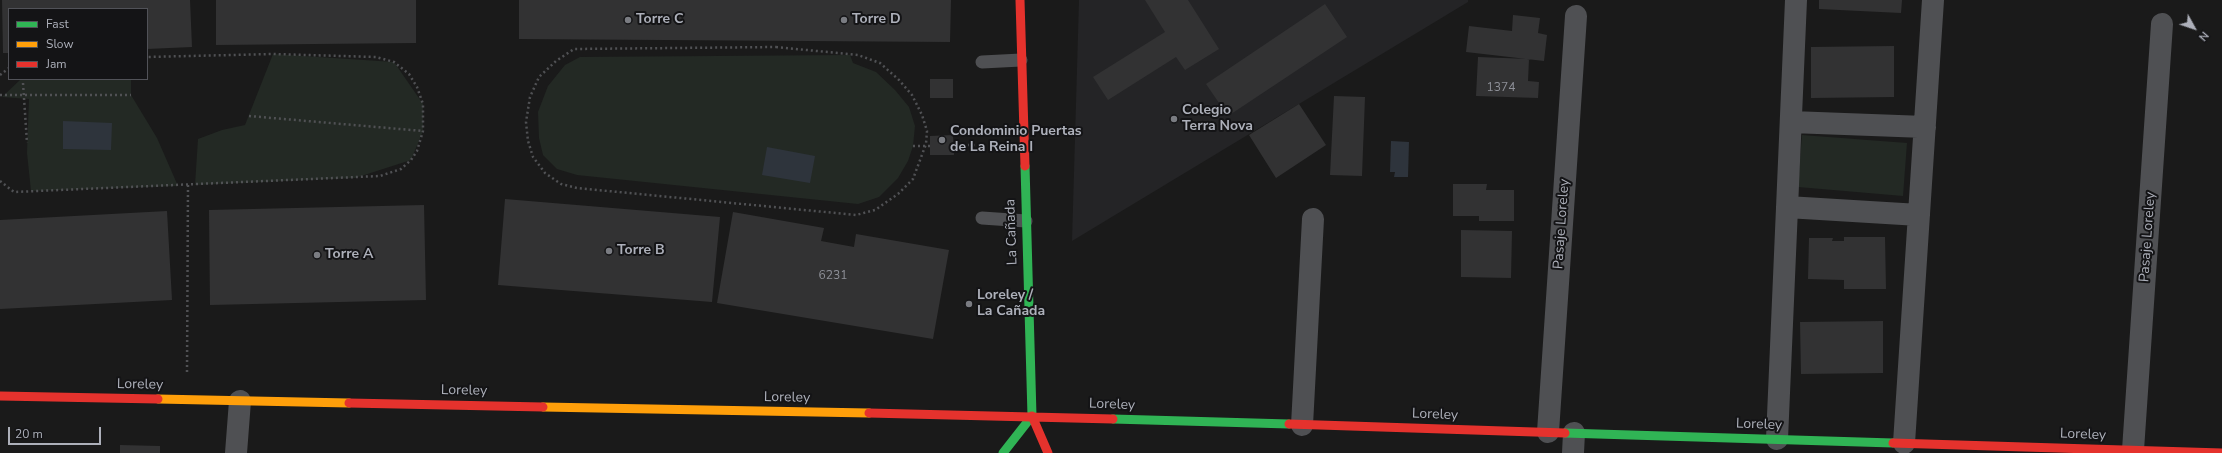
<!DOCTYPE html>
<meta charset="utf-8">
<style>
body{margin:0}
#map{position:relative;width:2222px;height:453px;overflow:hidden;background:#1a1a1a;font-family:"Nunito Sans",sans-serif}
canvas{display:block}
.legend{position:absolute;left:8px;top:8px;width:140px;height:72px;box-sizing:border-box;background:#141416;border:1px solid #515258;margin:0;padding:5px 7px;list-style:none;font-size:12px;color:#adb0ba}
.legend li{display:flex;align-items:center;gap:8px;height:20px}
.legend b{width:20px;border:1px solid #515258}
.north{position:absolute;left:2174px;top:8px;width:40px;height:40px;-webkit-text-stroke:3px #141416;paint-order:stroke;rotate:130deg;font-size:11px;font-weight:700;line-height:16px;text-align:center;color:#adb0ba}
.north::after{content:'';display:block;margin:auto;width:14px;height:18px;background:#adb0ba;clip-path:polygon(50% 0,100% 100%,50% 72%,0 100%)}
.scale{position:absolute;left:8px;top:427px;width:93px;height:18px;box-sizing:border-box;border:2px solid #adb0ba;border-top:0;padding-left:5px;font-size:12px;line-height:14px;white-space:nowrap;color:#adb0ba;-webkit-text-stroke:3px #141416;paint-order:stroke}
</style>
<div id="map">
<canvas width="2222" height="453"></canvas>
<ul class="legend">
<li><b style="height:5px;background:#30b455"></b>Fast</li>
<li><b style="height:5px;background:#ff9f0a"></b>Slow</li>
<li><b style="height:5px;background:#e5322d"></b>Jam</li>
</ul>
<div class="north">N</div>
<div class="scale">20 m</div>
</div>
<script>
const g = document.querySelector('canvas').getContext('2d');
g.lineJoin = 'round';
function fill(path, color) { g.fillStyle = color; g.fill(path, 'evenodd'); }
const shape = rows => new Path2D(rows.map(r => 'M' + r).join(''));
function stroke(path, color, width, dash) { g.strokeStyle = color; g.lineWidth = width; g.lineCap = dash ? 'butt' : 'round'; g.setLineDash(dash || []); g.stroke(path); }
function write(font, color, halo, rows, align = 'center') {
  g.font = font + ' "Nunito Sans",sans-serif'; g.lineWidth = 4; g.setLineDash([]); g.textBaseline = 'middle'; g.strokeStyle = halo; g.fillStyle = color; for (const [text, x, y, turn = 0] of rows) {
    g.save(); g.translate(x, y); g.rotate((+turn || 0) * Math.PI / 180); g.textAlign = isNaN(turn) ? turn : align; if (halo) g.strokeText(text, 0, 0); g.fillText(text, 0, 0); g.restore();
  }
}
fill(shape([
 [1079,0,1468,0,1468,2,1072,241]
]), '#242426');
fill(shape([
 [273,54,394,62,423,104,423,131,411,160,355,178,195,185,198,139,222,130,245,125],
 [850,55,853,63,876,72,895,90,909,107,915,126,913,146,908,161,898,178,879,197,858,204,577,175,557,169,543,155,539,138,538,112,548,86,565,65,580,57],
 [25,79,131,79,131,95,157,138,178,186,31,191,27,153,29,99,2,97,20,80],
 [1802,135,1907,143,1903,196,1798,187]
]), '#232924');
fill(shape([
 [63,121,112,123,111,150,63,149],
 [1391,141,1409,142,1408,177,1394,177,1395,172,1390,172],
 [767,147,815,156,810,183,762,175]
]), '#2e343c');
fill(shape([
 [2,0,190,0,192,47,147,49,147,9,9,9,9,53,3,53],
 [216,0,416,0,416,43,216,45],
 [519,0,951,0,950,42,519,39],
 [1145,0,1188,0,1219,49,1185,70,1176,57,1108,100,1093,77,1165,32],
 [1819,0,1902,0,1901,13,1819,9],
 [1325,4,1347,37,1228,116,1206,84],
 [1513,15,1540,18,1538,33,1547,35,1544,61,1466,52,1469,26,1512,31],
 [1894,46,1894,97,1811,98,1811,47],
 [1478,57,1529,59,1528,81,1539,82,1538,98,1476,96],
 [930,79,953,79,953,98,930,98],
 [1334,96,1365,97,1362,176,1330,175],
 [1299,104,1326,145,1276,178,1249,135],
 [953,135,954,155,930,155,930,136],
 [1453,184,1487,184,1486,190,1514,190,1514,221,1479,221,1479,216,1453,216],
 [505,199,720,217,712,302,498,285],
 [424,205,426,300,210,305,209,210],
 [167,211,172,300,0,309,0,220],
 [733,212,824,228,821,241,854,247,856,234,949,250,933,339,717,303],
 [1461,230,1512,231,1511,278,1461,277],
 [1844,237,1885,237,1886,289,1844,289,1844,280,1808,279,1809,238,1833,238,1832,241,1844,241],
 [1883,321,1883,373,1801,374,1800,322],
 [120,445,160,446,160,453,120,453]
]), '#323233');
stroke(shape([
 [776,47,858,55,880,63,899,80,912,95,922,115,927,131,926,144,913,179,898,194,875,210,856,215,577,188,561,184,545,173,533,157,528,141,526,122,530,97,539,77,556,61,574,49,776,47],
 [0,75,9,68],
 [23,83,27,143],
 [0,95,131,95],
 [249,116,423,131],
 [953,145,982,145],
 [913,146,930,146],
 [0,181,14,192,380,176,401,169,411,160,417,151,423,131,423,104,417,87,409,74,394,62,376,57,273,54,147,57],
 [187,372,188,185]
]), '#505154', 2.5, [2, 3]);
stroke(shape([
 [982,62,1021,60],
 [982,218,1026,221]
]), '#4f5053', 13);
stroke(shape([
 [1791,122,1925,127],
 [1787,207,1919,215],
 [1302,425,1313,219],
 [1548,432,1576,16],
 [1777,439,1796,0],
 [1904,443,1933,0],
 [2133,450,2162,24],
 [236,453,240,401],
 [1573,453,1574,433]
]), '#4f5053', 22);
stroke(shape([
 [1113,419,1289,424],
 [1565,433,1893,443],
 [1003,453,1032,416,1025,166]
]), '#30b455', 9);
stroke(shape([
 [158,399,349,403],
 [543,407,869,413]
]), '#ff9f0a', 9);
stroke(shape([
 [1020,0,1025,166],
 [0,396,158,399],
 [349,403,543,407],
 [869,413,1113,419],
 [1032,416,1048,453],
 [1289,424,1565,433],
 [1893,443,2222,453]
]), '#e5322d', 9);
for (const [x, y, r, color] of [
 [628,20,4,"#7a7c82"],
 [844,20,4,"#7a7c82"],
 [1174,119,4,"#7a7c82"],
 [942,140,4,"#7a7c82"],
 [609,251,4,"#7a7c82"],
 [317,255,4,"#7a7c82"],
 [969,304,4,"#7a7c82"]
]) { const dot = new Path2D(); dot.arc(x, y, r, 0, 2 * Math.PI); g.fillStyle = color; g.fill(dot); stroke(dot, '#141416', 1.5); }
write('12px', '#8e9098', null, [
 ["1374",1501,88],
 ["6231",833,276]
]);
write('bold 14px', '#adb0ba', '#141416', [
 ["Torre C",636,20],
 ["Torre D",852,20],
 ["Colegio",1182,111],
 ["Terra Nova",1182,127],
 ["Condominio Puertas",950,132],
 ["de La Reina I",950,148],
 ["Torre B",617,251],
 ["Torre A",325,255],
 ["Loreley /",977,296],
 ["La Cañada",977,312]
], 'left');
write('14px', '#adb0ba', '#141416', [
 ["Pasaje Loreley",1562,224,-86],
 ["La Cañada",1012,232,-92],
 ["Pasaje Loreley",2148,237,-86],
 ["Loreley",140,385,1],
 ["Loreley",464,391,1],
 ["Loreley",787,398,1],
 ["Loreley",1112,405,2],
 ["Loreley",1435,415,2],
 ["Loreley",1759,425,2],
 ["Loreley",2083,435,2]
]);
</script>
